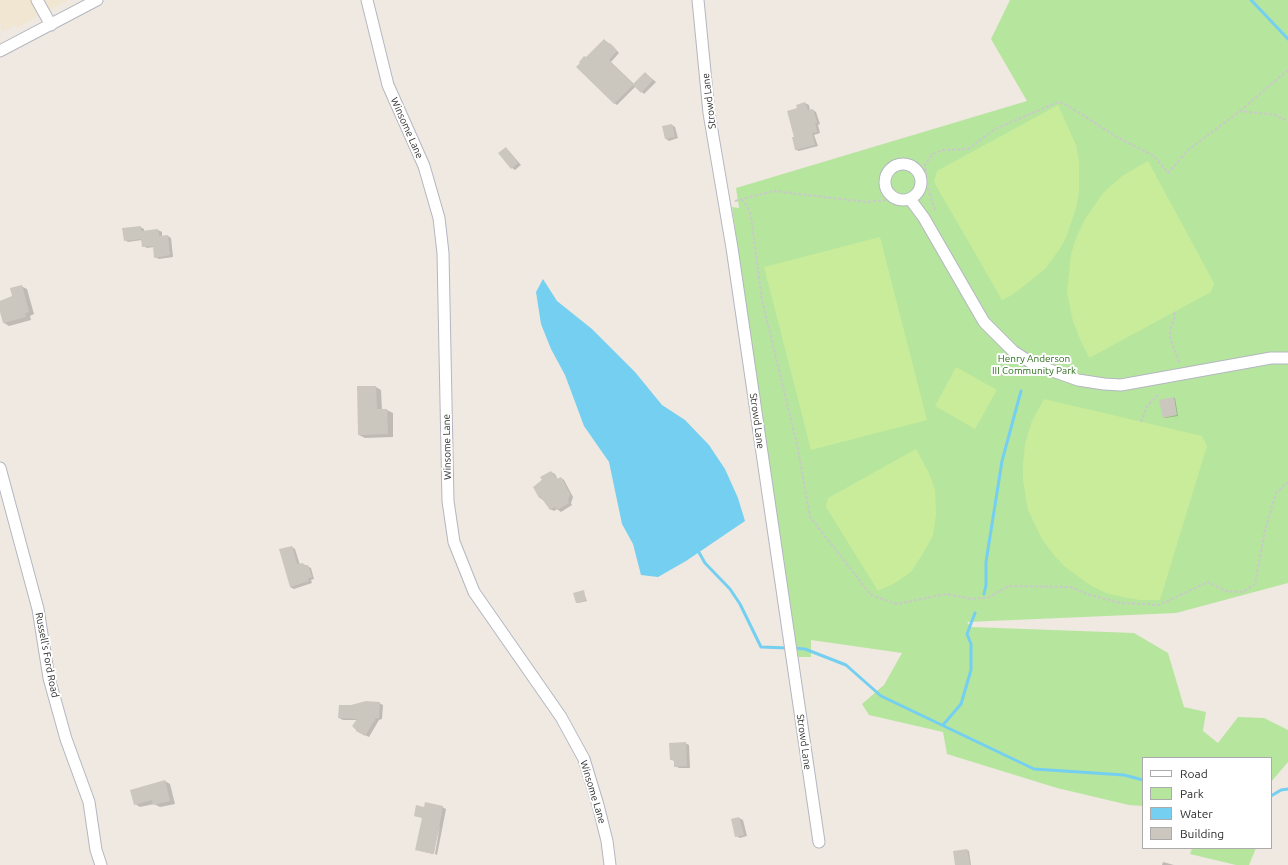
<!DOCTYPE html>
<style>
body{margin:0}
#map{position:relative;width:1288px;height:865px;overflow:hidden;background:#efe9e1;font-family:Ubuntu,sans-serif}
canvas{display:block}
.legend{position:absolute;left:1142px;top:757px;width:130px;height:92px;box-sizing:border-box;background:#fff;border:1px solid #ababab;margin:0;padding:5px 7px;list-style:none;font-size:12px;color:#2e2e2e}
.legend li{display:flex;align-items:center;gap:8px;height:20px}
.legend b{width:20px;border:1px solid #ababab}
</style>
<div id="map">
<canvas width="1288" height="865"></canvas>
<ul class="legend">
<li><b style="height:5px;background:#fff"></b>Road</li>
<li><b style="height:11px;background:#b6e59e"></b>Park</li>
<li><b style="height:11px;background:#75cff0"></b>Water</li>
<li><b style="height:11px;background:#cbc7bf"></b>Building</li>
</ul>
</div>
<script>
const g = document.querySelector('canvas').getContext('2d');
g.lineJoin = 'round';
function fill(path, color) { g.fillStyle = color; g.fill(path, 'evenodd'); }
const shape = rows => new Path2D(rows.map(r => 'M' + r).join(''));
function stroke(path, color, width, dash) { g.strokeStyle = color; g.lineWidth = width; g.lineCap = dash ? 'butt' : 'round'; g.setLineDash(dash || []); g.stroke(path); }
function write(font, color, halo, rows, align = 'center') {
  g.font = font + ' Ubuntu,sans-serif'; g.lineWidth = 4; g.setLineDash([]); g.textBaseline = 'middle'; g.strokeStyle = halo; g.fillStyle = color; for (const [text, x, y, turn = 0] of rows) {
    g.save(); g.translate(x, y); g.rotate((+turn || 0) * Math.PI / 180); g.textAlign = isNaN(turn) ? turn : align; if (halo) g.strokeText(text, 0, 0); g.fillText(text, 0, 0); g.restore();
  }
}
fill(shape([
 [0,0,68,0,16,28,15,25,2,32,0,22]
]), '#f0e6d1');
fill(shape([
 [1010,0,1288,0,1288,583,1176,613,967,622,971,627,1134,633,1168,653,1184,707,1206,712,1203,731,1218,743,1238,717,1264,718,1288,730,1288,762,1271,782,1271,758,1143,758,1143,806,1129,805,1057,788,947,754,943,732,869,715,862,704,884,685,902,653,811,640,811,657,797,657,792,638,732,207,739,208,736,188,1027,101,991,39],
 [1192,848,1256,848,1249,865,1236,865,1190,854]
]), '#b6e59e');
fill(shape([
 [1058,105,1076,145,1079,161,1079,192,1076,208,1066,238,1059,250,1046,268,1029,282,1012,295,1002,300,934,182,937,171],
 [1148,161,1214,283,1211,292,1089,358,1080,339,1073,321,1067,293,1071,254,1077,236,1085,219,1103,193,1122,176],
 [880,237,927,420,811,450,764,267],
 [956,367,997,390,975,429,935,406],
 [1044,399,1202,436,1207,446,1160,600,1140,600,1123,597,1106,593,1090,585,1064,566,1053,554,1042,539,1028,510,1023,480,1023,465,1025,444,1032,421],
 [916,449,929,473,935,490,936,515,933,535,924,552,911,572,895,583,878,591,826,507,828,498]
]), '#c9ec9a');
fill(shape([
 [543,279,557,301,592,329,635,372,662,405,685,420,709,445,725,469,738,498,745,521,686,561,658,577,641,575,633,544,622,524,609,462,584,426,565,375,551,349,541,324,536,292]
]), '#75cff0');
fill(shape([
 [604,40,613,46,619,53,611,62,634,84,645,73,656,82,644,94,636,86,617,105,614,103,587,58],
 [805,103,809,105,810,111,813,110,816,112,820,124,818,125,820,133,814,135,818,146,799,151,796,150,795,138,799,109],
 [672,125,675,127,678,138,669,141,666,139],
 [506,149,509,151,521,165,515,170,512,168],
 [140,227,144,229,144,232,158,230,162,232,162,237,168,236,171,238,173,257,159,259,155,257,154,247,147,248,143,246,142,240,128,242,125,240],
 [21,286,27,289,34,314,30,316,31,320,9,326,4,323,0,308,0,302,13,297],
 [376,387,381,390,382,410,387,410,393,413,393,437,365,438,359,435],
 [1173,398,1175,398,1178,416,1165,418,1164,418],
 [551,472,555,474,558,480,561,478,564,480,573,497,571,503,572,505,561,512,557,509,554,511,550,509,543,500,540,498,534,487],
 [292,547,295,549,300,565,303,564,311,568,314,579,311,580,312,583,294,589,290,587],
 [583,591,587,601,578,603,577,603],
 [379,703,383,705,382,719,379,720,369,737,357,731,357,720,343,720,339,718,351,706],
 [685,743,689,745,690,768,679,768,675,766,675,762,671,759],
 [165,781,170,784,175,804,160,807,154,804,140,807,135,804],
 [442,807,446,809,437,855,435,854,440,825,433,854,420,851,416,849,423,818,415,816,425,808],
 [739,818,743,820,747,836,740,838,736,836],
 [967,850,969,851,971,865,956,865,954,852],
 [1163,862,1174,865,1162,865]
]), '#0003');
stroke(shape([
 [1251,0,1288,39],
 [697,549,705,563,730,589,740,604,761,647,788,648],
 [984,594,986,585,986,562,1002,461,1021,391],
 [793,648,805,649,846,665,881,696,1034,769,1124,775,1143,780],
 [943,725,961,704,971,670,971,644,967,634,975,613],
 [1271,796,1281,790,1288,789]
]), '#75cff0', 3);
fill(shape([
 [604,39,609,44,610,43,617,51,609,60,633,84,645,72,653,80,641,93,633,85,614,104,576,67,580,63,579,62,584,56,586,57],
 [805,102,808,110,813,109,817,123,815,123,817,132,812,133,815,145,795,150,792,137,794,137,787,111,797,108,796,105],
 [672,124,675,137,665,139,662,126],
 [506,147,518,163,511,169,498,153],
 [141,226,141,231,158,229,159,236,168,235,170,255,154,258,153,246,142,247,141,239,124,241,122,228],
 [22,285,29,312,25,313,26,317,3,323,0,312,0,301,12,296,10,288],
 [357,386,376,386,377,409,387,409,388,434,358,435],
 [1174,397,1177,415,1163,418,1159,400],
 [551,471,557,479,561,477,570,494,568,500,569,503,557,510,555,507,550,510,541,497,539,498,533,487,542,480,540,477],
 [292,546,297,564,303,563,304,566,308,565,312,577,308,578,309,581,290,587,279,549],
 [584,590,586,600,576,603,573,593],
 [366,701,380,702,379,718,376,718,365,736,356,731,356,730,352,726,357,719,338,718,339,705,351,705],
 [686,742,687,766,674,767,674,760,670,760,669,743],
 [165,780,170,801,153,805,152,800,134,805,130,790],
 [425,802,443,806,434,854,415,850,422,818,414,816,416,805,424,807],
 [739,817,744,835,735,837,731,819],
 [967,849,970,865,955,865,953,851]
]), '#cbc7bf');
const minor = shape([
 [37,0,51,25],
 [367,0,388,85,424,166,439,218,443,253,448,501,454,542,474,592,561,717,584,759,598,805,607,841,610,865],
 [698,0,709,113,732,248,819,842],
 [0,51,97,0],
 '885 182a18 18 0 1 1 36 0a18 18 0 1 1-36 0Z',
 [910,199,924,218,984,322,1013,351,1033,364,1078,380,1104,384,1121,385,1271,358,1288,358],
 [0,468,38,609,49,678,66,739,89,802,96,850,101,865]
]);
stroke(minor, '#b4b7c1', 13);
stroke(shape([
 [1240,111,1288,70],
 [742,199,749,210,751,217,762,300,798,449,810,517,871,595,897,604,946,594,972,599,989,597,1009,586,1070,587,1090,595,1121,603,1159,605,1208,582,1226,591,1243,592,1255,584,1265,530,1276,493,1288,482],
 [735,201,774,191,866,202,887,200,893,198],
 [935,210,928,189,925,164,933,154,943,150,968,149,995,129,1058,102,1065,104,1117,137,1154,156,1168,173,1188,150,1240,111,1275,115,1288,121],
 [1174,312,1175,317,1170,331,1170,338,1180,364],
 [1141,422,1147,406,1158,395]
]), '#c9c9c9', 2, [3, 2]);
stroke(minor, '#fff', 11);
write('10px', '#2e2e2e', '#fff', [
 ["Strowd Lane",709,101,-97],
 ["Winsome Lane",407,128,66],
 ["Strowd Lane",757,421,82],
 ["Winsome Lane",447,447,-91],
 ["Russell's Ford Road",47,655,79],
 ["Strowd Lane",804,742,82],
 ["Winsome Lane",593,792,73]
]);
write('10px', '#2c6e1b', '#fff', [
 ["Henry Anderson",1034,359],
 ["III Community Park",1034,371]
]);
</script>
